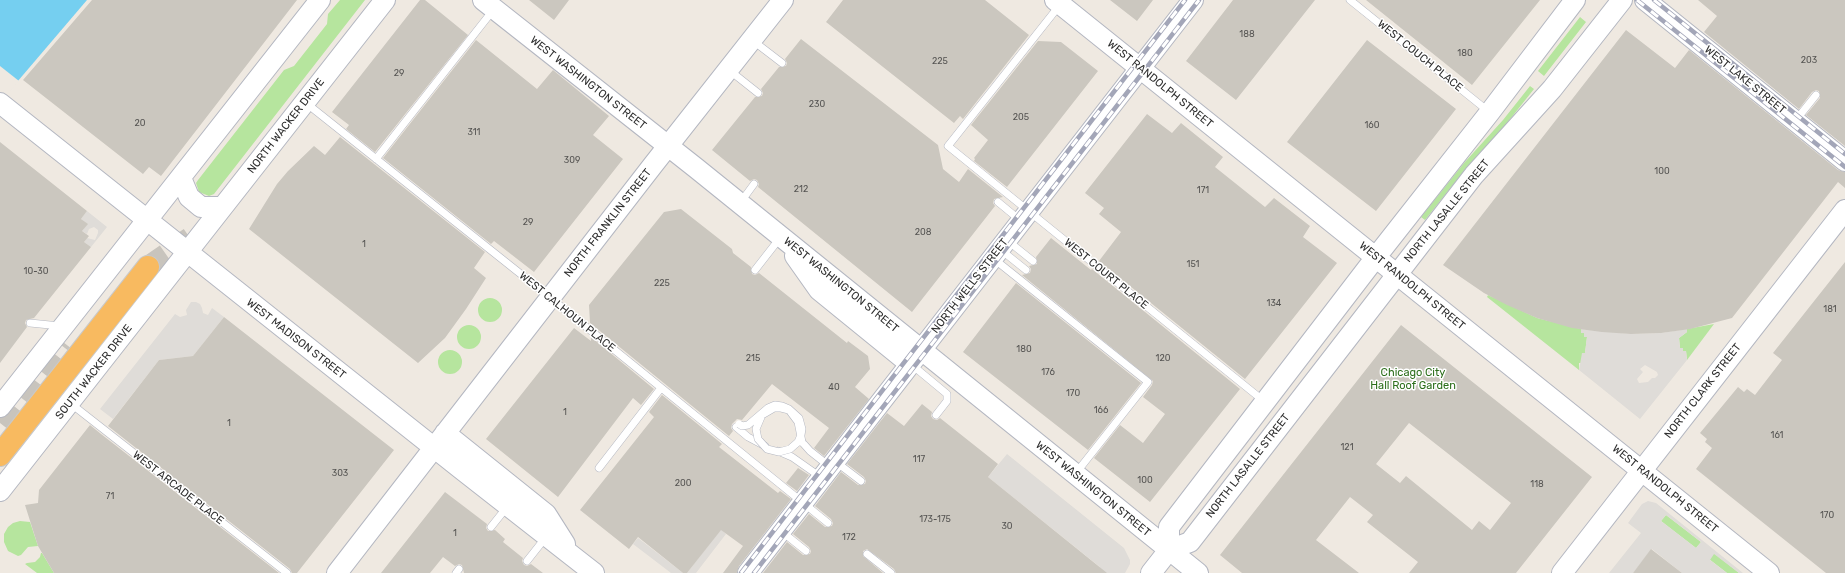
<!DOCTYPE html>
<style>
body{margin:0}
canvas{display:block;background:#efe9e1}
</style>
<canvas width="1845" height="573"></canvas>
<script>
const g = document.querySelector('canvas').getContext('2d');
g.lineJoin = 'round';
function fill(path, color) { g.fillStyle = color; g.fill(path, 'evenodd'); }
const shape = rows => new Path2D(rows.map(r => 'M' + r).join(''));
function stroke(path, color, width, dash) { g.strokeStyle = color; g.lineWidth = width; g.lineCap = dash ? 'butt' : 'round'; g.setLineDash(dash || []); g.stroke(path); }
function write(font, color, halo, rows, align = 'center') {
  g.font = font + ' Rubik,sans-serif'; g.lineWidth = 3; g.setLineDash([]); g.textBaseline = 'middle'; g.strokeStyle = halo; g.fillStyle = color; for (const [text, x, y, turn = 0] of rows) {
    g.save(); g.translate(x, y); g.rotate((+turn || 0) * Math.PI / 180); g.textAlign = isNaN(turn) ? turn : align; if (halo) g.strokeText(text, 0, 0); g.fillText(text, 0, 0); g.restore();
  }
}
fill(shape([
 [340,0,365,0,214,194,209,196,199,192,196,183,198,180,284,70,294,66,327,24,328,14],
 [1580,17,1586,22,1544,76,1538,71],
 [1530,86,1534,89,1507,123,1468,166,1425,220,1421,217,1464,163,1503,120],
 [1488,295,1537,318,1581,329,1587,337,1585,353,1581,363,1579,363,1579,370,1487,297],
 '478 310a12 12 0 1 1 24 0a12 12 0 1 1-24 0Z',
 [1714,324,1687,360,1686,351,1683,351,1680,348,1679,338,1687,332,1687,329],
 '457 337a12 12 0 1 1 24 0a12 12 0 1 1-24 0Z',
 '438 362a12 12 0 1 1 24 0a12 12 0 1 1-24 0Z',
 [1666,515,1701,542,1696,548,1661,521],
 [20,521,30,522,38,546,28,547,21,555,18,556,8,551,4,542,4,534,8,527,13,523],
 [41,553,42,553,54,573,37,573,25,564,27,563,35,562,40,557],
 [1714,553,1739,573,1727,573,1709,559]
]), '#b6e59e');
fill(shape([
 [87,211,107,227,91,247,84,242,87,238,95,240,98,233,98,230,94,227,89,229,87,234,82,231,87,224,81,219],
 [191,302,196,302,200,304,202,308,203,313,208,315,212,308,224,317,193,356,159,360,113,419,100,409,175,314,180,317,187,315,186,310],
 [1581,329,1631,334,1661,333,1687,329,1687,332,1679,338,1680,348,1683,348,1683,351,1686,351,1687,360,1640,419,1579,370,1582,353,1585,353,1587,337,1584,337,1584,333,1581,333],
 [1645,365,1657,372,1658,375,1655,378,1652,378,1648,382,1639,383,1637,379,1643,372,1640,369],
 [1007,454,1124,548,1130,560,1130,564,1125,573,1095,573,1100,567,988,477],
 [1648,501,1656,503,1743,573,1739,573,1714,554,1710,560,1727,573,1682,573,1652,549,1633,573,1609,573,1641,533,1628,523,1642,504],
 [1666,515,1701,542,1696,548,1661,521],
 [721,529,726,534,696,573,687,573],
 [638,538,683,573,671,573,633,544]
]), '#dfdcd8');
fill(shape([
 [0,0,87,0,0,102]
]), '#75cff0');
fill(shape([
 [0,66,19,81,0,104]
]), '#efe9e1');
fill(shape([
 [92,0,297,0,161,176,149,167,143,174,23,80],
 [420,0,425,0,468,35,375,152,346,129,349,125,332,112],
 [529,0,569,0,554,20],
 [843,0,985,0,1029,35,963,119,960,116,954,123,826,22],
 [1110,0,1153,0,1137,21],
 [1233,0,1315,0,1236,100,1186,61],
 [1366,0,1540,0,1472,85],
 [1698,0,1845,0,1845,146,1806,115,1820,98,1819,91,1816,90,1812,92,1799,109,1704,32,1717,16],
 [1626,30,1675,68,1689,50,1838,170,1845,172,1845,188,1838,182,1732,318,1690,329,1661,333,1631,334,1602,332,1572,328,1537,318,1507,305,1484,293,1443,265],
 [801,39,938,145,943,169,959,182,968,169,1003,197,994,199,993,203,995,206,912,312,758,187,759,184,757,180,754,179,750,181,712,150,755,97,762,96,763,93,761,89,779,67,786,66,787,63,785,59],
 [476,40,537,89,553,70,609,116,593,135,623,159,534,272,494,241,491,244,383,158],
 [1367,40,1456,109,1376,211,1287,142],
 [1038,41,1061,42,1098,71,1007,187,974,161,975,159,974,158,988,140,971,125],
 [1147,114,1172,133,1181,123,1223,157,1215,167,1265,207,1274,198,1310,226,1303,237,1337,263,1245,379,1099,261,1121,232,1099,214,1104,208,1085,193],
 [340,137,485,252,474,268,486,278,466,309,445,338,418,363,249,229,277,184,288,171,314,146,325,155],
 [0,142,87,211,81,219,88,224,82,231,89,236,84,242,91,247,34,318,26,320,25,323,27,327,0,363],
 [681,209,732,249,733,253,751,267,752,274,755,275,759,273,847,343,848,341,868,356,870,369,855,387,869,399,824,456,814,448,829,428,772,384,742,420,737,419,732,424,731,428,733,431,729,436,590,323,589,305,664,212],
 [1051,238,1091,270,1092,269,1240,389,1150,502,1094,458,1120,425,1143,443,1165,414,1143,397,1152,385,1153,381,1022,275,1030,273,1031,269,1029,266,1037,264,1036,257],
 [1845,262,1845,573,1826,573,1696,469,1712,448,1705,442,1707,439,1700,433,1738,387,1744,392,1747,389,1755,395,1782,360,1773,353],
 [1016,283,1141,383,1088,450,963,352],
 [224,317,394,450,297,573,292,573,290,569,108,426,159,360,193,356],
 [1401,325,1592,477,1516,573,1409,573,1418,562,1367,522,1373,515,1350,497,1316,540,1359,573,1242,573,1220,555],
 [1409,423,1511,503,1490,530,1479,521,1472,530,1406,476,1400,483,1376,464],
 [574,328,591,341,591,337,654,389,641,405,633,398,558,497,486,439],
 [662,395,722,444,719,447,778,493,780,491,791,499,739,566,737,573,723,573,743,546,721,530,687,573,683,573,638,537,629,549,580,510,654,417,649,412],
 [922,404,932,412,931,416,933,419,937,420,940,418,998,464,988,477,1107,573,896,573,894,569,867,549,863,551,863,556,883,573,763,573,787,542,803,555,810,554,811,551,809,547,793,534,809,514,825,527,832,526,833,523,831,519,815,506,841,472,858,485,865,484,866,481,864,477,847,464,887,413,904,426],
 [90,425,101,434,279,573,54,573,38,546,25,505,38,503,39,490],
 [798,468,809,475,797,491,786,483],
 [445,492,487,524,486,528,488,531,495,530,505,539,503,542,523,558,522,561,524,565,527,566,531,564,543,573,464,573,462,565,459,564,455,566,443,557,430,573,381,573],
 [1651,549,1682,573,1633,573]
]), '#cbc7bf');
stroke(shape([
 [148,267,190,238],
 [0,423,63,342]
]), '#c8c4bd', 22, [22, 11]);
const service = shape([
 [1350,0,1488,111],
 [1059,6,948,146,1265,402],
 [752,40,782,63],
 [729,70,758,93],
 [306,103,532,283,828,523],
 [1796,120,1816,95],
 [376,159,494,9],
 [998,202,1021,221],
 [740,203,754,184],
 [1008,241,1033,261],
 [1001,250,1026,270],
 [994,259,1148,382,1076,473],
 [755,270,780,238],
 [30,323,60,326],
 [912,365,947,394,947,401,936,415],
 [70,403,287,573],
 [736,427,748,437,765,446],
 [802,442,810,451,829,466],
 [778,451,792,457,822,478],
 [836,462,861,481],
 [599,468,661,388],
 [491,527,507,507],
 [781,531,806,551],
 [867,554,891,573],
 [527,561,546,537],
 [456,573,459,569]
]);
const secondary = shape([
 [483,0,696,168,1198,573],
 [1055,0,1769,573],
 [1645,0,1845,161],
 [0,103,461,469,594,573],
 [181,178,189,197,201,207,222,207],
 [795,256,819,290,910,364],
 [0,407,320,0],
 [445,433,546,514,565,544],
 [0,491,385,0],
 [1169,550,1169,527,1376,257,1490,112,1575,0],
 [337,573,653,165,783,0],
 [748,573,1193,0],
 [1151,573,1169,550,1190,542,1474,175,1552,89,1622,0],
 [1562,573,1845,210]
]);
const trunk = shape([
 [0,455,148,267]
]);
stroke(service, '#b4b7c1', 8);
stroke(secondary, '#b4b7c1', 22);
stroke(trunk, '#c9c9c9', 24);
stroke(service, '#fff', 7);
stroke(secondary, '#fff', 20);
stroke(trunk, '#f8ba60', 22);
const rail = shape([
 [1637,0,1845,167],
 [1654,0,1845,154],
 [741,573,1185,0],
 [754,573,1199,0]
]);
stroke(rail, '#a3a6b8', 4.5);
stroke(rail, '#fff', 3, [9]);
const serviceBridge = shape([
 [739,424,742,426,748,425,768,408,775,405,782,406,789,409,799,418,802,429,801,435,798,442,790,449,779,452,767,449,758,439,756,429,762,415,774,408,781,408,789,410,798,422,802,442]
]);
stroke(serviceBridge, '#b4b7c1', 8, []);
stroke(serviceBridge, '#fff', 7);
write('9px', '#555452', null, [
 ["188",1247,34],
 ["180",1465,53],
 ["203",1809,60],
 ["225",940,61],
 ["29",399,73],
 ["230",817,104],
 ["205",1021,117],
 ["20",140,123],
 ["160",1372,125],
 ["311",474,132],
 ["309",572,160],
 ["100",1662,171],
 ["212",801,189],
 ["171",1203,190],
 ["29",528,222],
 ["208",923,232],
 ["1",364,244],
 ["151",1193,264],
 ["10-30",36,271],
 ["225",662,283],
 ["134",1274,303],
 ["181",1830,309],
 ["180",1024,349],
 ["215",753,358],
 ["120",1163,358],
 ["176",1048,372],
 ["40",834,387],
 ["170",1073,393],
 ["166",1101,410],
 ["1",565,412],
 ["1",229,423],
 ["161",1777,435],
 ["121",1347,447],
 ["117",919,459],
 ["303",340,473],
 ["100",1145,480],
 ["200",683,483],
 ["118",1537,484],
 ["71",110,496],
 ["170",1827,515],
 ["173-175",935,519],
 ["30",1007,526],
 ["1",455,533],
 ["172",849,537]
]);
write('11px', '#2e2e2e', '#fff', [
 ["WEST COUCH PLACE",1420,56,39],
 ["WEST LAKE STREET",1745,80,39],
 ["WEST WASHINGTON STREET",588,83,38],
 ["WEST RANDOLPH STREET",1160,84,39],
 ["NORTH WACKER DRIVE",286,126,-52],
 ["NORTH LASALLE STREET",1447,211,-51],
 ["NORTH FRANKLIN STREET",608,223,-52],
 ["WEST COURT PLACE",1106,274,39],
 ["WEST WASHINGTON STREET",841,285,39],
 ["NORTH WELLS STREET",970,286,-52],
 ["WEST RANDOLPH STREET",1412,286,39],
 ["WEST CALHOUN PLACE",567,312,39],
 ["WEST MADISON STREET",296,339,38],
 ["SOUTH WACKER DRIVE",94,372,-52],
 ["NORTH CLARK STREET",1703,391,-52],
 ["NORTH LASALLE STREET",1248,466,-52],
 ["WEST ARCADE PLACE",178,488,38],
 ["WEST WASHINGTON STREET",1093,489,39],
 ["WEST RANDOLPH STREET",1665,489,39]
]);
write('11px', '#2c6e1b', '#fff', [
 ["Chicago City",1413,373],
 ["Hall Roof Garden",1413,386]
]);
</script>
